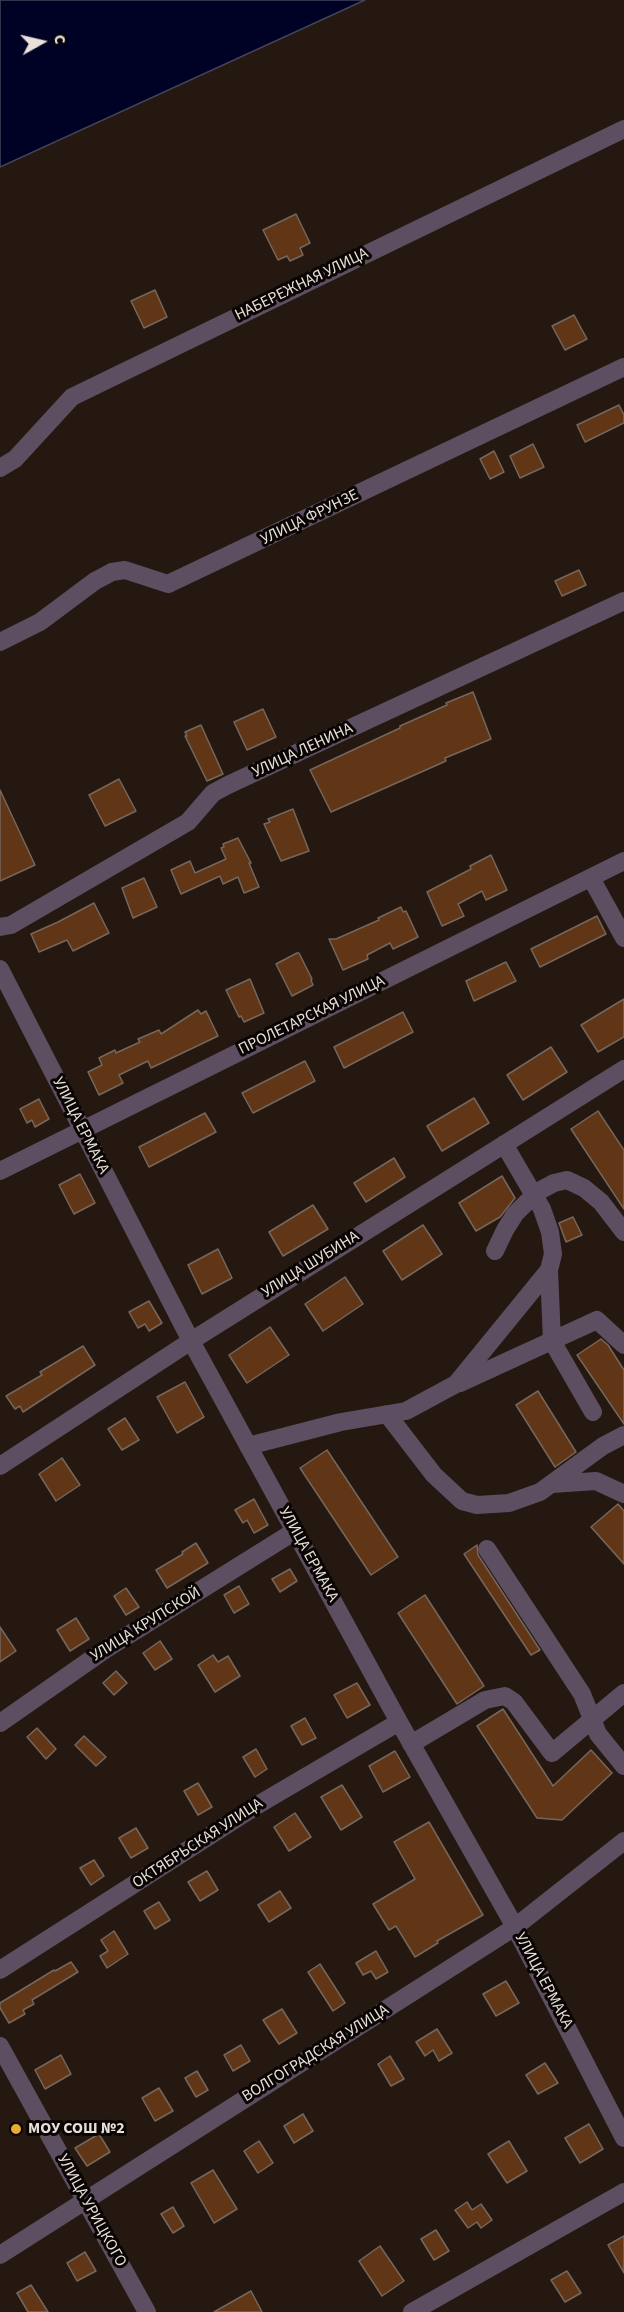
<!DOCTYPE html>
<meta charset="utf-8">
<style>
body{margin:0}
#map{position:relative;width:624px;height:2312px;overflow:hidden;background:#241810;font-family:"Source Sans 3",sans-serif}
canvas{display:block}
.north{position:absolute;left:12px;top:12px;width:60px;height:60px;-webkit-text-stroke:4px #090503;paint-order:stroke;rotate:82deg;font-size:16px;font-weight:700;line-height:24px;text-align:center;color:#e8dfda}
.north::after{content:'';display:block;margin:auto;width:21px;height:27px;background:#e8dfda;clip-path:polygon(50% 0,100% 100%,50% 72%,0 100%)}
</style>
<div id="map">
<canvas width="624" height="2312"></canvas>
<div class="north">С</div>
</div>
<script>
const g = document.querySelector('canvas').getContext('2d');
g.lineJoin = 'round';
function fill(path, color) { g.fillStyle = color; g.fill(path, 'evenodd'); }
const shape = rows => new Path2D(rows.map(r => 'M' + r).join(''));
function stroke(path, color, width, dash) { g.strokeStyle = color; g.lineWidth = width; g.lineCap = dash ? 'butt' : 'round'; g.setLineDash(dash || []); g.stroke(path); }
function write(font, color, halo, rows, align = 'center') {
  g.font = font + ' "Source Sans 3",sans-serif'; g.lineWidth = 6; g.setLineDash([]); g.textBaseline = 'middle'; g.strokeStyle = halo; g.fillStyle = color; for (const [text, x, y, turn = 0] of rows) {
    g.save(); g.translate(x, y); g.rotate((+turn || 0) * Math.PI / 180); g.textAlign = isNaN(turn) ? turn : align; if (halo) g.strokeText(text, 0, 0); g.fillText(text, 0, 0); g.restore();
  }
}
const water = shape([
 [0,0,365,0,0,167,0,0]
]);
fill(water, '#000225');
stroke(water, '#46445b', 1.5);
const building = shape([
 [296,214,310,243,300,248,303,255,290,261,287,256,278,260,263,230,296,214],
 [155,290,167,317,144,328,131,301,155,290],
 [574,315,587,339,565,350,552,326,574,315],
 [619,405,624,415,624,423,585,442,577,425,619,405],
 [533,444,544,467,520,478,510,456,533,444],
 [494,451,504,472,490,479,480,459,494,451],
 [579,570,586,585,562,596,555,581,579,570],
 [473,692,491,739,445,758,446,761,331,812,310,770,400,728,400,726,447,705,446,703,473,692],
 [263,709,276,737,247,750,234,722,263,709],
 [201,725,223,774,207,781,185,736,187,736,185,732,201,725],
 [119,779,136,811,105,826,89,795,119,779],
 [0,790,35,865,0,881,0,790],
 [293,809,309,851,281,861,264,824,270,822,268,819,293,809],
 [238,838,251,863,249,863,259,887,244,893,238,877,223,884,220,876,181,894,171,870,190,861,195,873,226,859,221,848,224,847,223,844,238,838],
 [491,855,507,890,486,900,482,891,458,904,464,916,442,926,427,892,471,869,470,866,491,855],
 [144,878,157,907,133,918,122,888,144,878],
 [94,903,109,933,73,951,67,940,39,952,31,934,58,922,94,903],
 [401,907,403,912,406,911,418,937,393,949,390,943,367,955,368,959,343,970,329,939,336,939,379,920,378,918,401,907],
 [597,916,606,934,540,967,531,949,597,916],
 [297,953,299,953,312,979,311,980,313,985,292,996,276,964,297,953],
 [506,962,516,981,474,1001,466,981,506,962],
 [250,979,264,1013,244,1022,241,1016,239,1017,226,990,250,979],
 [624,999,624,1037,598,1052,581,1025,624,999],
 [198,1010,201,1014,206,1011,218,1036,151,1068,148,1061,119,1075,123,1083,99,1095,88,1072,102,1065,99,1058,115,1050,116,1053,140,1042,138,1039,159,1030,161,1034,198,1010],
 [403,1012,413,1032,344,1068,334,1047,403,1012],
 [551,1047,567,1072,523,1100,507,1075,551,1047],
 [305,1061,315,1081,253,1113,242,1093,305,1061],
 [474,1098,489,1123,442,1151,427,1126,474,1098],
 [39,1099,49,1119,35,1127,32,1120,27,1123,20,1109,39,1099],
 [598,1111,624,1150,624,1209,571,1129,598,1111],
 [205,1113,216,1132,149,1167,139,1147,205,1113],
 [394,1158,405,1177,366,1202,354,1183,394,1158],
 [80,1174,95,1203,74,1214,59,1185,80,1174],
 [502,1176,515,1198,500,1217,476,1231,459,1203,502,1176],
 [313,1205,328,1229,283,1256,269,1232,313,1205],
 [573,1217,582,1235,566,1242,559,1223,573,1217],
 [423,1225,442,1254,402,1280,383,1251,423,1225],
 [218,1249,232,1278,202,1294,188,1265,218,1249],
 [345,1277,363,1304,323,1331,305,1304,345,1277],
 [149,1301,162,1323,149,1331,145,1324,138,1328,129,1312,149,1301],
 [270,1327,289,1355,247,1383,229,1355,270,1327],
 [601,1339,608,1345,624,1370,624,1424,577,1355,601,1339],
 [83,1346,95,1365,23,1412,20,1406,15,1409,6,1396,42,1375,40,1372,83,1346],
 [185,1382,204,1417,177,1433,157,1397,185,1382],
 [538,1391,576,1452,555,1467,516,1405,538,1391],
 [125,1418,139,1440,122,1450,108,1429,125,1418],
 [327,1450,398,1557,371,1575,300,1468,327,1450],
 [62,1458,80,1485,56,1501,39,1474,62,1458],
 [254,1499,268,1525,254,1533,247,1520,243,1523,235,1510,254,1499],
 [618,1504,624,1511,624,1564,591,1527,618,1504],
 [196,1543,208,1563,167,1588,156,1570,183,1554,182,1552,196,1543],
 [477,1545,478,1555,540,1650,531,1655,464,1554,477,1545],
 [290,1569,297,1581,280,1592,272,1579,290,1569],
 [239,1586,249,1604,234,1613,224,1595,239,1586],
 [126,1588,139,1607,126,1615,114,1596,126,1588],
 [425,1595,484,1686,457,1704,398,1613,425,1595],
 [76,1618,89,1639,70,1651,57,1630,76,1618],
 [0,1627,16,1651,0,1662,0,1627],
 [160,1641,172,1659,155,1670,143,1653,160,1641],
 [213,1655,218,1662,228,1656,240,1676,215,1692,198,1665,213,1655],
 [116,1671,127,1683,114,1695,103,1683,116,1671],
 [357,1683,370,1705,347,1718,334,1695,357,1683],
 [503,1709,553,1786,591,1750,612,1773,562,1820,537,1818,477,1726,503,1709],
 [305,1718,316,1738,302,1745,291,1726,305,1718],
 [37,1728,56,1749,46,1759,27,1737,37,1728],
 [84,1736,106,1757,96,1766,75,1745,84,1736],
 [256,1749,267,1769,255,1777,243,1757,256,1749],
 [395,1751,410,1777,383,1792,369,1766,395,1751],
 [198,1783,212,1807,198,1815,184,1791,198,1783],
 [342,1785,362,1817,341,1830,321,1797,342,1785],
 [295,1813,311,1837,289,1851,274,1827,295,1813],
 [429,1822,483,1915,437,1941,438,1943,415,1957,396,1926,389,1930,373,1904,415,1879,394,1842,429,1822],
 [136,1828,148,1848,131,1858,119,1838,136,1828],
 [94,1860,104,1876,91,1885,80,1868,94,1860],
 [207,1871,218,1890,200,1901,188,1882,207,1871],
 [280,1891,291,1908,269,1922,258,1905,280,1891],
 [159,1902,170,1920,155,1929,144,1911,159,1902],
 [114,1931,128,1954,107,1968,100,1956,108,1951,101,1940,114,1931],
 [376,1951,388,1972,376,1979,371,1971,363,1975,356,1963,376,1951],
 [71,1962,78,1972,32,2000,34,2004,23,2010,25,2014,9,2023,0,2008,0,2003,54,1970,55,1971,71,1962],
 [320,1964,345,2003,333,2011,308,1972,320,1964],
 [506,1981,519,2003,496,2016,483,1994,506,1981],
 [282,2009,297,2033,279,2044,263,2020,282,2009],
 [437,2029,452,2053,439,2061,433,2050,425,2056,416,2042,437,2029],
 [241,2045,250,2061,233,2071,224,2055,241,2045],
 [61,2055,71,2074,45,2089,35,2070,61,2055],
 [390,2056,404,2079,391,2086,378,2064,390,2056],
 [545,2063,558,2083,538,2094,526,2075,545,2063],
 [197,2071,208,2090,196,2097,185,2078,197,2071],
 [159,2088,173,2111,155,2121,142,2098,159,2088],
 [303,2114,313,2131,294,2143,284,2126,303,2114],
 [589,2124,603,2149,580,2163,565,2138,589,2124],
 [99,2134,110,2152,87,2166,75,2148,99,2134],
 [259,2141,273,2163,258,2173,244,2151,259,2141],
 [509,2141,527,2171,507,2183,488,2154,509,2141],
 [213,2170,237,2209,214,2223,191,2183,213,2170],
 [467,2202,472,2210,481,2204,492,2220,481,2228,477,2222,468,2228,455,2210,467,2202],
 [173,2207,184,2226,173,2233,161,2214,173,2207],
 [436,2230,449,2251,434,2260,421,2239,436,2230],
 [624,2236,624,2273,608,2245,624,2236],
 [380,2246,404,2281,382,2296,359,2261,380,2246],
 [85,2252,96,2271,77,2281,67,2263,85,2252],
 [567,2271,581,2293,565,2302,551,2280,567,2271],
 [31,2285,48,2312,28,2312,17,2293,31,2285],
 [251,2291,262,2312,214,2312,251,2291]
]);
fill(building, '#603616');
stroke(building, '#76675e', 1.5);
stroke(shape([
 [0,468,15,459,72,397,624,129],
 [0,642,40,622,95,581,112,572,125,570,168,584,624,367],
 [591,878,624,938],
 [0,927,11,925,188,822,213,793,228,785,624,601],
 [0,969,191,1341,399,1722,515,1927,624,2138],
 [0,1171,624,861],
 [495,1251,505,1230,515,1214,537,1192,554,1183,567,1180,584,1188,601,1202,624,1232],
 [549,1270,552,1341,593,1412],
 [460,1383,597,1320,624,1345],
 [387,1414,434,1475,462,1501,477,1505,509,1503,540,1492,603,1446,624,1435],
 [248,1446,341,1422,406,1411,456,1384,549,1270,553,1254,550,1232,542,1209,504,1144],
 [0,1466,191,1341,624,1069],
 [552,1484,596,1481,624,1494],
 [487,1549,582,1694,598,1734,624,1766],
 [0,1723,106,1649,295,1531],
 [411,1744,485,1700,505,1696,514,1702,552,1753,624,1693],
 [0,1970,261,1803,399,1722],
 [0,2046,147,2312],
 [0,2255,515,1927,624,1841],
 [412,2312,624,2192]
]), '#5d4f61', 18);
for (const [x, y, r, color] of [
 [16,2129,6,"#e8ab37"]
]) { const dot = new Path2D(); dot.arc(x, y, r, 0, 2 * Math.PI); g.fillStyle = color; g.fill(dot); stroke(dot, '#090503', 2); }
write('16px', '#e8dfda', '#090503', [
 ["НАБЕРЕЖНАЯ УЛИЦА",302,285,-26],
 ["УЛИЦА ФРУНЗЕ",310,518,-26],
 ["УЛИЦА ЛЕНИНА",303,751,-25],
 ["ПРОЛЕТАРСКАЯ УЛИЦА",312,1016,-26],
 ["УЛИЦА ЕРМАКА",80,1126,63],
 ["УЛИЦА ШУБИНА",311,1265,-32],
 ["УЛИЦА ЕРМАКА",308,1555,61],
 ["УЛИЦА КРУПСКОЙ",146,1625,-32],
 ["ОКТЯБРЬСКАЯ УЛИЦА",198,1844,-33],
 ["УЛИЦА ЕРМАКА",543,1981,62],
 ["ВОЛГОГРАДСКАЯ УЛИЦА",316,2054,-32],
 ["УЛИЦА УРИЦКОГО",91,2211,61]
]);
write('bold 16px', '#e8dfda', '#090503', [
 ["МОУ СОШ №2",28,2129]
], 'left');
</script>
